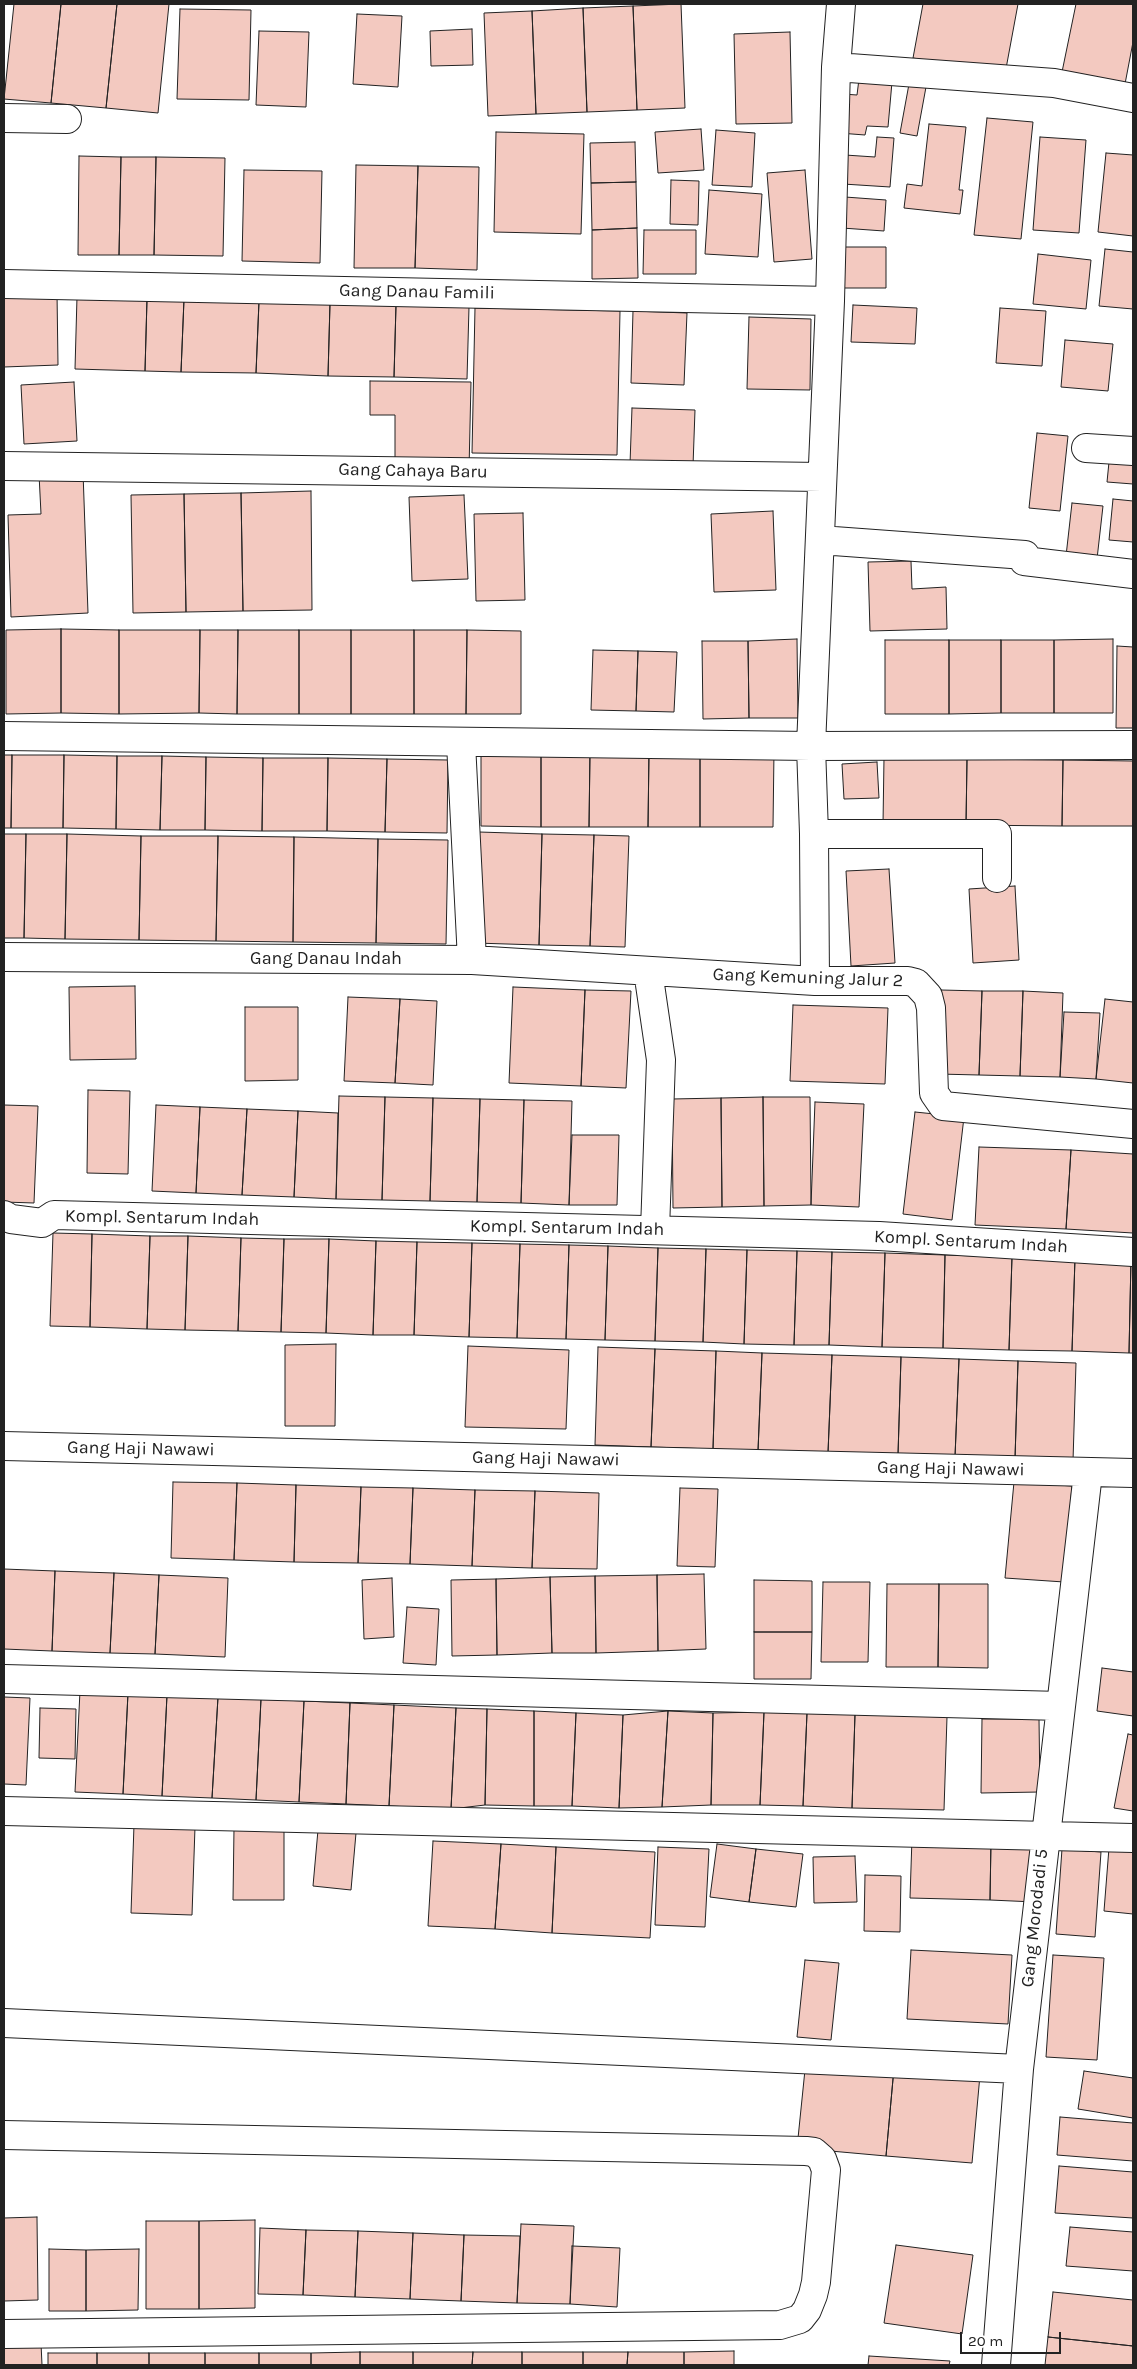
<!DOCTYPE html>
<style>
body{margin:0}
#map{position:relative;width:1137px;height:2369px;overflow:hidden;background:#fff;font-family:Karla,sans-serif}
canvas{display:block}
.frame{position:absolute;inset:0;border:5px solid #222;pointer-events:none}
.scale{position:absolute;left:960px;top:2332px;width:101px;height:22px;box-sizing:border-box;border:2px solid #222;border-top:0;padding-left:6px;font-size:15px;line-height:18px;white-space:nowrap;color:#222;-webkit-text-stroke:4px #fff;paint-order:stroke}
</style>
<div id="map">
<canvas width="1137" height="2369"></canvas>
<div class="frame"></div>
<div class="scale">20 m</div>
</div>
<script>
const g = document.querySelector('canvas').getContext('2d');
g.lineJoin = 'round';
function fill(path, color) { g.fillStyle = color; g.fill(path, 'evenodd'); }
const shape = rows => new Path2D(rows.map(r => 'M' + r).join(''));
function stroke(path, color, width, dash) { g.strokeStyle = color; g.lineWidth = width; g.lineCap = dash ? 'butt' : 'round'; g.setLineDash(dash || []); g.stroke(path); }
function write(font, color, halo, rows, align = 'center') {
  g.font = font + ' Karla,sans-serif'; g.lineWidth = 4; g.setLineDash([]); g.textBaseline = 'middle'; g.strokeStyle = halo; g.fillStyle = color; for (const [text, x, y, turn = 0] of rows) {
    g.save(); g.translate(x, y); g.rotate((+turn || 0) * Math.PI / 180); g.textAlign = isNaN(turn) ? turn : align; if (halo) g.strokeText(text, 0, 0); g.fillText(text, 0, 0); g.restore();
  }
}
const building = shape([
 [14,4,61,4,51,103,4,99,14,4],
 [61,4,117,4,106,108,51,103,61,4],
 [117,4,169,4,158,113,106,108,117,4],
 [681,4,685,108,637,110,633,6,681,4],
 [923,4,1018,4,1005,74,913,58,923,4],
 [1076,4,1133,4,1133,42,1125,84,1062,72,1076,4],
 [633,6,637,110,587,112,583,8,633,6],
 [583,8,587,112,536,114,532,11,583,8],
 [180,9,251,10,249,100,177,99,180,9],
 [532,11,536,114,488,116,484,13,532,11],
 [357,14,402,16,398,87,353,84,357,14],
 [472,29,473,65,431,66,430,31,472,29],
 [259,31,309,32,306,107,256,105,259,31],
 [790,32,792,123,736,124,734,34,790,32],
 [859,79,892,82,888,127,867,126,865,135,839,133,843,94,857,95,859,79],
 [909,84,926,87,917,136,900,133,909,84],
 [987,118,1033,122,1021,239,974,235,987,118],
 [929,124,966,127,959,190,963,190,960,214,904,208,907,184,922,186,929,124],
 [701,129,704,170,658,173,655,132,701,129],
 [716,130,755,133,752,187,712,185,716,130],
 [496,132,584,134,581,234,494,232,496,132],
 [877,137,894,138,890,187,843,184,845,155,875,157,877,137],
 [1040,137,1086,140,1079,233,1033,230,1040,137],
 [635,142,636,182,591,183,590,143,635,142],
 [1106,153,1133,155,1133,236,1098,232,1106,153],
 [79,156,121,157,119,255,78,255,79,156],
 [121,157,156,157,154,255,119,255,121,157],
 [156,157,225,158,223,256,154,255,156,157],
 [356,165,418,166,415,268,354,268,356,165],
 [418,166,479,167,477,270,415,268,418,166],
 [244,170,322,171,320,263,242,261,244,170],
 [805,170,812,259,774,262,767,173,805,170],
 [671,180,699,181,698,225,670,224,671,180],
 [636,182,637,228,592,230,591,183,636,182],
 [709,190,762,194,758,257,705,254,709,190],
 [845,197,886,200,884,231,842,228,845,197],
 [637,228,638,278,592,279,592,230,637,228],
 [644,230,696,230,696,274,643,274,644,230],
 [845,247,886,247,886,288,843,288,845,247],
 [1105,249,1133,252,1133,309,1099,306,1105,249],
 [1038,254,1091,260,1086,309,1033,304,1038,254],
 [57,292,58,365,4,367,4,293,57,292],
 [77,297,147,299,145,371,75,369,77,297],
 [147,299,184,299,181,372,145,371,147,299],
 [184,299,259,301,256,373,181,372,184,299],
 [259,301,330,303,328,376,256,373,259,301],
 [330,303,396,305,394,377,328,376,330,303],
 [396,305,469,307,467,379,394,377,396,305],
 [853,305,917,308,915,344,851,342,853,305],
 [475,308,620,311,617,455,472,453,475,308],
 [1000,308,1046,311,1042,366,996,363,1000,308],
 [633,311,687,313,684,385,631,383,633,311],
 [749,317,811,319,810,390,747,389,749,317],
 [1065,340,1113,344,1108,391,1061,387,1065,340],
 [370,381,471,382,469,470,395,462,395,415,370,415,370,381],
 [74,382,77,441,24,444,21,385,74,382],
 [632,408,695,410,693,466,630,464,632,408],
 [1037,433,1068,436,1060,511,1029,508,1037,433],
 [1110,452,1133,454,1133,484,1107,482,1110,452],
 [83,472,88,613,11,617,8,515,41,514,39,474,83,472],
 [311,491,312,610,243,611,241,493,311,491],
 [241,493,243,611,186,612,184,494,241,493],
 [184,494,186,612,133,613,131,495,184,494],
 [464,495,468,579,412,581,409,497,464,495],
 [1113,499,1133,501,1133,542,1109,540,1113,499],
 [1072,503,1103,506,1097,559,1066,556,1072,503],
 [773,511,776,590,714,592,711,514,773,511],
 [523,513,525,600,476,601,474,514,523,513],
 [911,561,912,589,946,587,947,629,870,631,868,562,911,561],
 [61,629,61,713,6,714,6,630,61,629],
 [61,629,119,630,119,714,61,713,61,629],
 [119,630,200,630,199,713,119,714,119,630],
 [200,630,238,630,237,714,199,713,200,630],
 [238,630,299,630,299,714,237,714,238,630],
 [299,630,351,630,351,714,299,714,299,630],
 [351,630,414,630,414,714,351,714,351,630],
 [414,630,467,630,466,714,414,714,414,630],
 [467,630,521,631,521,714,466,714,467,630],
 [797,639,798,718,749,718,748,641,797,639],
 [1113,639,1113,713,1054,713,1054,640,1113,639],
 [885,640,949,640,949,714,885,714,885,640],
 [949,640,1001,640,1001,713,949,714,949,640],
 [1001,640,1054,640,1054,713,1001,713,1001,640],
 [702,641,748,641,749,718,703,719,702,641],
 [1117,646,1133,647,1133,728,1116,728,1117,646],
 [593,650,638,651,636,711,591,710,593,650],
 [638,651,677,652,674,712,636,711,638,651],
 [481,751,541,751,541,827,481,826,481,751],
 [541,751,590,751,589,827,541,827,541,751],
 [590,751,649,751,648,827,589,827,590,751],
 [649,751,700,751,700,827,648,827,649,751],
 [700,751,774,751,773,827,700,827,700,751],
 [4,755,12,755,11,828,4,828,4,755],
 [12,755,64,755,63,828,11,828,12,755],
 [64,755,117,756,116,829,63,828,64,755],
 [117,756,162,756,160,830,116,829,117,756],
 [162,756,206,757,205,830,160,830,162,756],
 [206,757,263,758,262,831,205,830,206,757],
 [263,758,328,758,327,831,262,831,263,758],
 [328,758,387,759,385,832,327,831,328,758],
 [884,758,967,759,966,825,883,824,884,758],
 [387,759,448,760,447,833,385,832,387,759],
 [967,759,1063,760,1062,826,966,825,967,759],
 [1063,760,1133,761,1133,826,1062,826,1063,760],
 [877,762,879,798,844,799,842,764,877,762],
 [479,832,542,834,539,945,475,943,479,832],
 [4,834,26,834,24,938,4,938,4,834],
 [26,834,67,834,65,939,24,938,26,834],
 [67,834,141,836,139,940,65,939,67,834],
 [542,834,594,835,590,946,539,945,542,834],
 [594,835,629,836,625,947,590,946,594,835],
 [141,836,218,836,216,941,139,940,141,836],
 [218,836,294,837,293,942,216,941,218,836],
 [294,837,378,839,376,943,293,942,294,837],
 [378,839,448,840,446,944,376,943,378,839],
 [889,869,895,963,851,966,846,871,889,869],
 [1015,886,1019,960,973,963,969,889,1015,886],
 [135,986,136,1059,70,1060,69,987,135,986],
 [513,987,585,990,581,1086,509,1083,513,987],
 [585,990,631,991,626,1088,581,1086,585,990],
 [941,990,982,991,979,1075,938,1074,941,990],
 [982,991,1023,991,1020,1076,979,1075,982,991],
 [1023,991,1063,993,1060,1077,1020,1076,1023,991],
 [348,997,400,999,395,1083,344,1081,348,997],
 [400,999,437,1001,433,1085,395,1083,400,999],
 [1105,999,1133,1002,1133,1083,1096,1079,1105,999],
 [793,1005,888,1008,885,1084,790,1081,793,1005],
 [245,1007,298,1007,298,1080,245,1081,245,1007],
 [1064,1012,1100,1013,1096,1079,1060,1077,1064,1012],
 [88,1090,130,1091,128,1174,87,1173,88,1090],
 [339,1096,385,1097,382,1200,336,1199,339,1096],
 [385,1097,433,1098,430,1201,382,1200,385,1097],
 [763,1097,810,1097,811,1205,764,1206,763,1097],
 [763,1097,764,1206,722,1207,721,1098,763,1097],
 [433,1098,480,1099,477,1202,430,1201,433,1098],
 [721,1098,722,1207,673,1208,672,1099,721,1098],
 [480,1099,524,1100,521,1203,477,1202,480,1099],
 [524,1100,572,1101,569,1205,521,1203,524,1100],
 [815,1102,864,1104,859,1207,811,1205,815,1102],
 [4,1105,38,1106,34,1203,4,1202,4,1105],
 [156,1105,200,1107,196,1193,152,1191,156,1105],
 [200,1107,247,1109,242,1195,196,1193,200,1107],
 [247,1109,298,1111,294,1197,242,1195,247,1109],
 [298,1111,338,1113,336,1199,294,1197,298,1111],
 [915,1112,964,1117,952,1220,903,1214,915,1112],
 [572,1135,619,1135,617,1205,569,1205,572,1135],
 [979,1147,1071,1150,1066,1229,975,1225,979,1147],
 [1071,1150,1133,1154,1133,1233,1066,1229,1071,1150],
 [53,1233,92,1234,90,1327,50,1326,53,1233],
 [92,1234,150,1236,147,1329,90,1327,92,1234],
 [150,1236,188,1236,185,1330,147,1329,150,1236],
 [188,1236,241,1238,238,1331,185,1330,188,1236],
 [241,1238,284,1239,281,1332,238,1331,241,1238],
 [284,1239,329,1239,326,1333,281,1332,284,1239],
 [329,1239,376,1241,373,1335,326,1333,329,1239],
 [376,1241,417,1242,414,1335,373,1335,376,1241],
 [417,1242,472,1243,469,1337,414,1335,417,1242],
 [472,1243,520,1244,517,1338,469,1337,472,1243],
 [520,1244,569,1245,566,1339,517,1338,520,1244],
 [569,1245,608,1246,605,1340,566,1339,569,1245],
 [608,1246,658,1248,655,1341,605,1340,608,1246],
 [658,1248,706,1249,703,1342,655,1341,658,1248],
 [706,1249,747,1250,744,1344,703,1342,706,1249],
 [747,1250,797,1251,794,1345,744,1344,747,1250],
 [797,1251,832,1252,829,1345,794,1345,797,1251],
 [832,1252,885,1253,882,1347,829,1345,832,1252],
 [885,1253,945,1255,943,1348,882,1347,885,1253],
 [945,1255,1012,1257,1009,1350,943,1348,945,1255],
 [1012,1257,1075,1258,1072,1351,1009,1350,1012,1257],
 [1075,1258,1131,1259,1129,1353,1072,1351,1075,1258],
 [1131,1259,1133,1259,1133,1353,1129,1353,1131,1259],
 [336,1344,335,1426,285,1426,285,1345,336,1344],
 [468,1346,569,1350,566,1429,465,1427,468,1346],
 [598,1347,655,1349,651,1447,595,1445,598,1347],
 [655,1349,716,1351,713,1449,651,1447,655,1349],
 [716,1351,762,1353,758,1451,713,1449,716,1351],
 [762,1353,832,1355,828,1453,758,1451,762,1353],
 [832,1355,901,1357,898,1455,828,1453,832,1355],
 [901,1357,959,1359,955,1457,898,1455,901,1357],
 [959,1359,1018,1361,1015,1459,955,1457,959,1359],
 [1018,1361,1076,1363,1073,1461,1015,1459,1018,1361],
 [173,1482,237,1483,234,1560,171,1558,173,1482],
 [1014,1482,1072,1486,1064,1582,1005,1578,1014,1482],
 [237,1483,296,1485,294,1562,234,1560,237,1483],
 [296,1485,361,1487,358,1563,294,1562,296,1485],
 [361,1487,413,1488,410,1564,358,1563,361,1487],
 [413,1488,475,1490,472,1566,410,1564,413,1488],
 [680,1488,718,1489,715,1567,677,1566,680,1488],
 [475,1490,535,1491,532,1568,472,1566,475,1490],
 [535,1491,599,1493,597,1569,532,1568,535,1491],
 [4,1569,55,1571,52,1651,4,1649,4,1569],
 [55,1571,114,1573,110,1653,52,1651,55,1571],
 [114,1573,159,1575,155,1654,110,1653,114,1573],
 [704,1574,706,1649,658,1651,657,1575,704,1574],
 [159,1575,228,1578,225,1657,155,1654,159,1575],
 [657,1575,658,1651,596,1653,595,1576,657,1575],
 [595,1576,596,1653,552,1653,550,1577,595,1576],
 [550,1577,552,1653,497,1655,496,1579,550,1577],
 [392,1578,394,1637,364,1639,362,1580,392,1578],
 [496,1579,497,1655,452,1656,451,1580,496,1579],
 [754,1580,812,1581,812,1632,754,1632,754,1580],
 [823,1582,870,1582,868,1662,821,1662,823,1582],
 [887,1584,939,1584,938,1667,886,1667,887,1584],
 [939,1584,988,1584,988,1668,938,1667,939,1584],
 [407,1607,439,1609,436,1665,403,1663,407,1607],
 [754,1632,812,1632,811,1679,754,1679,754,1632],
 [1102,1668,1133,1672,1133,1716,1097,1711,1102,1668],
 [80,1691,128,1693,123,1794,75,1792,80,1691],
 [128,1693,167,1695,162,1796,123,1794,128,1693],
 [167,1695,218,1697,212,1798,162,1796,167,1695],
 [4,1697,30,1698,26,1785,4,1784,4,1697],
 [218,1697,261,1699,256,1800,212,1798,218,1697],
 [261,1699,304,1701,299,1802,256,1800,261,1699],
 [304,1701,350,1703,346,1804,299,1802,304,1701],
 [350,1703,394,1705,389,1806,346,1804,350,1703],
 [394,1705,456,1708,451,1809,389,1806,394,1705],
 [40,1708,76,1709,75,1759,39,1758,40,1708],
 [456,1708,487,1709,485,1805,451,1809,456,1708],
 [487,1709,534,1711,534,1806,485,1805,487,1709],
 [534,1711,576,1713,572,1806,534,1806,534,1711],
 [668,1711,713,1713,711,1805,662,1807,668,1711],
 [668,1711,662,1807,619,1808,623,1715,668,1711],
 [764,1712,807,1713,803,1806,760,1805,764,1712],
 [764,1712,760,1805,711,1805,713,1713,764,1712],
 [576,1713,623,1715,619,1808,572,1806,576,1713],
 [807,1713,855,1714,852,1808,803,1806,807,1713],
 [855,1714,947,1717,944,1810,852,1808,855,1714],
 [982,1719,1039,1719,1040,1792,981,1793,982,1719],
 [1128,1734,1133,1735,1133,1811,1114,1808,1128,1734],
 [134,1825,195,1827,192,1915,131,1913,134,1825],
 [284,1827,284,1900,233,1900,234,1828,284,1827],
 [318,1830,356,1833,351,1890,313,1886,318,1830],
 [912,1838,991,1840,990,1900,910,1898,912,1838],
 [991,1840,1037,1841,1035,1902,990,1900,991,1840],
 [433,1841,501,1844,495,1929,428,1926,433,1841],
 [501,1844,556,1847,552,1933,495,1929,501,1844],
 [717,1844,756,1849,749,1902,710,1897,717,1844],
 [556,1847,655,1852,650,1938,552,1933,556,1847],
 [658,1847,709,1849,705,1927,655,1925,658,1847],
 [1109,1848,1133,1850,1133,1914,1104,1911,1109,1848],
 [756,1849,803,1854,796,1907,749,1902,756,1849],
 [1062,1849,1101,1852,1095,1937,1056,1934,1062,1849],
 [855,1856,857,1902,814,1903,813,1857,855,1856],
 [865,1875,901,1876,900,1932,864,1931,865,1875],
 [911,1950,1012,1955,1008,2024,907,2019,911,1950],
 [1053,1955,1104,1958,1097,2060,1046,2057,1053,1955],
 [805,1960,839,1963,831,2040,797,2037,805,1960],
 [806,2060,894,2068,886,2156,797,2148,806,2060],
 [894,2068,980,2075,972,2163,886,2156,894,2068],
 [1084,2071,1133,2078,1133,2118,1078,2109,1084,2071],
 [1060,2117,1133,2123,1133,2161,1057,2155,1060,2117],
 [1059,2166,1133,2172,1133,2218,1055,2213,1059,2166],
 [37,2217,38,2300,4,2301,4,2218,37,2217],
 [255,2220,255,2308,199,2309,199,2221,255,2220],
 [146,2221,199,2221,199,2309,146,2309,146,2221],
 [521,2224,574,2226,570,2304,517,2303,521,2224],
 [1070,2227,1133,2232,1133,2271,1066,2266,1070,2227],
 [260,2228,306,2230,303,2295,258,2294,260,2228],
 [306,2230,358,2231,355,2297,303,2295,306,2230],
 [358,2231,413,2233,410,2299,355,2297,358,2231],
 [413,2233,464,2235,461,2301,410,2299,413,2233],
 [464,2235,520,2236,517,2303,461,2301,464,2235],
 [896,2245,973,2255,962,2334,884,2323,896,2245],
 [572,2246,620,2248,617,2307,570,2304,572,2246],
 [49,2249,86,2250,86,2311,49,2311,49,2249],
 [139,2249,138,2310,86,2311,86,2250,139,2249],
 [1053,2292,1133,2300,1133,2346,1048,2337,1053,2292],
 [1048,2337,1133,2346,1133,2365,1045,2365,1048,2337],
 [41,2343,42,2365,4,2365,4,2344,41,2343],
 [734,2351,734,2365,684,2365,684,2352,734,2351],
 [360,2352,413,2352,413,2365,360,2365,360,2352],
 [360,2352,360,2365,311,2365,311,2353,360,2352],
 [413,2352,473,2352,472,2365,413,2365,413,2352],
 [473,2352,522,2352,522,2365,472,2365,473,2352],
 [522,2352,583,2352,583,2365,522,2365,522,2352],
 [583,2352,628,2352,627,2365,583,2365,583,2352],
 [628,2352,684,2352,684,2365,627,2365,628,2352],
 [48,2353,97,2353,97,2365,48,2365,48,2353],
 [97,2353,149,2353,149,2365,97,2365,97,2353],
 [149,2353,205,2353,205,2365,149,2365,149,2353],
 [205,2353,259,2353,259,2365,205,2365,205,2353],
 [259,2353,311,2353,311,2365,259,2365,259,2353],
 [869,2356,950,2361,949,2365,868,2365,869,2356]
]);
fill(building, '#f3c9c0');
stroke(building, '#222', 1);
const street = shape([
 [836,67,1054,83,1133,98],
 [4,118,67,119],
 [4,284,830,301],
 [1086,448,1133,451],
 [4,466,822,477],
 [820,540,1025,555,1024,561,1133,574],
 [4,736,811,746,1133,745],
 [461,743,472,960],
 [814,834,997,834,997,878],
 [4,957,472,960,815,981,908,981,916,983,928,996,931,1008,934,1093,943,1106,1133,1124],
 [648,971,661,1060,655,1230],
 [815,981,814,834,811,746,830,301,836,67,841,4],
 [4,1215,11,1219,42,1223,54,1215,879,1236,1133,1252],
 [4,1446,1133,1473],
 [4,1679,1061,1706],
 [4,1811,1133,1838],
 [4,2023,1019,2069],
 [4,2135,806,2151,814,2152,822,2159,826,2170,816,2282,813,2295,807,2310,800,2319,780,2325,4,2334],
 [996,2365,1019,2069,1088,1473]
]);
stroke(street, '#222', 30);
stroke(street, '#fff', 28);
write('18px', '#222', '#fff', [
 ["Gang Danau Famili",417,292,1],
 ["Gang Cahaya Baru",413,471,1],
 ["Gang Danau Indah",326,959],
 ["Gang Kemuning Jalur 2",808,978,2],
 ["Kompl. Sentarum Indah",162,1218,1],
 ["Kompl. Sentarum Indah",567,1228,1],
 ["Kompl. Sentarum Indah",971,1242,3],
 ["Gang Haji Nawawi",141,1449,1],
 ["Gang Haji Nawawi",546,1459,1],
 ["Gang Haji Nawawi",951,1469,1],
 ["Gang Morodadi 5",1035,1918,-84]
]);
</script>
